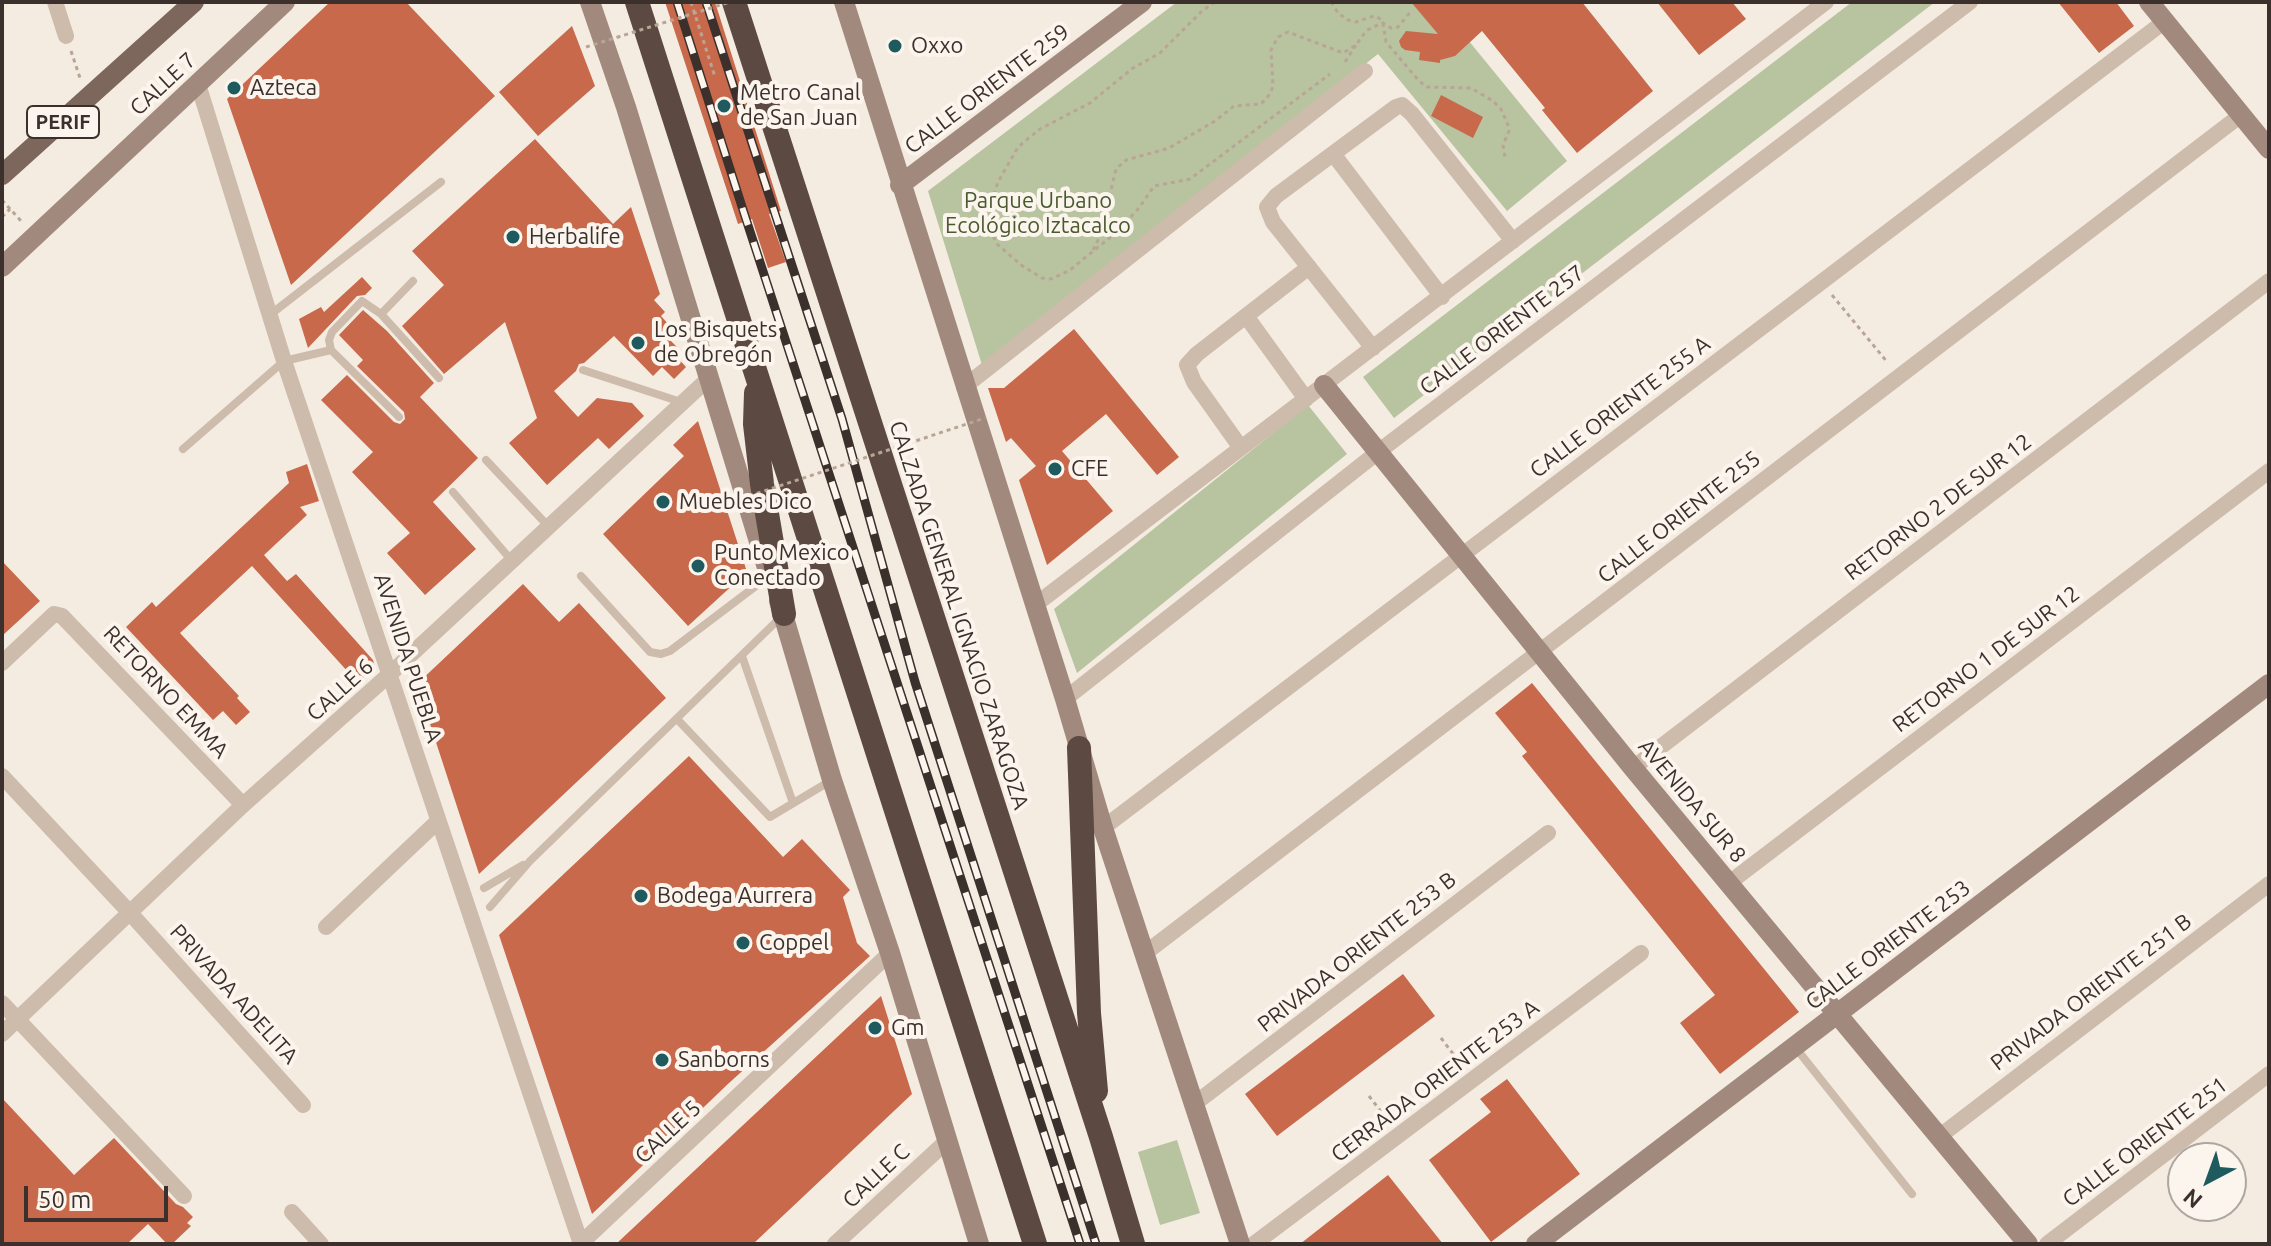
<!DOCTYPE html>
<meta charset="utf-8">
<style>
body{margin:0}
#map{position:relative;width:2271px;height:1246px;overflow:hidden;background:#f4ebe1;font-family:Ubuntu,sans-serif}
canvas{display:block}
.frame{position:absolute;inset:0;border:4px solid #3b302b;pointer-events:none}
.north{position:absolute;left:2167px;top:1142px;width:80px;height:80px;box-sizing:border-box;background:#fbf5ee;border:2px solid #aea6a0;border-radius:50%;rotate:221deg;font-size:22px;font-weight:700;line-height:32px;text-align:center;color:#3b302b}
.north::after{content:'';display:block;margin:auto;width:28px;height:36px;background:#1f5a5e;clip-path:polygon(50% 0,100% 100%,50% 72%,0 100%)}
.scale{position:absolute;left:24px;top:1186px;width:144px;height:36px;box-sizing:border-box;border:4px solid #3b302b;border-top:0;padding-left:10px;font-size:24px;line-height:28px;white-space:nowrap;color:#3b302b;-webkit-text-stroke:6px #fbf5ee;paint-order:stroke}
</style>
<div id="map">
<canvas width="2271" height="1246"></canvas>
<div class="frame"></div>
<div class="north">N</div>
<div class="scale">50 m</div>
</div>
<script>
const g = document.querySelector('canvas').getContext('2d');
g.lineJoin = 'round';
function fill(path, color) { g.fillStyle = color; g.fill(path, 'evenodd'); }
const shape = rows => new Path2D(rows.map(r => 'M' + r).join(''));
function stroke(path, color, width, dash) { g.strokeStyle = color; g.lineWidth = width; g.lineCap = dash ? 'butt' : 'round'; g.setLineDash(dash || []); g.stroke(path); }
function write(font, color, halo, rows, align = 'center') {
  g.font = font + ' Ubuntu,sans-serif'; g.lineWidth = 8; g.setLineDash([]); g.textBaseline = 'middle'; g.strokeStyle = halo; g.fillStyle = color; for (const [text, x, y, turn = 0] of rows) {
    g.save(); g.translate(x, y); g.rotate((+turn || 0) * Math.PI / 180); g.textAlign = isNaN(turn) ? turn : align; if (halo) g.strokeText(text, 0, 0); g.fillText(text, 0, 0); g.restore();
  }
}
fill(shape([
 [1177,2,1437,2,1567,161,1507,211,1378,54,982,365,928,191],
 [1852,2,1935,2,1394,418,1363,377],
 [1308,405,1347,454,1077,673,1054,609],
 [1177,1140,1200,1213,1160,1225,1138,1152]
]), '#b8c4a0');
fill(shape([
 [330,2,406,2,495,96,291,285,227,99],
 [665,2,715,2,781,211,769,214,786,262,768,268,752,219,738,224],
 [1411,2,1582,2,1653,91,1577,153,1542,110,1545,108,1482,31,1455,56,1440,60,1440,63,1419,60,1420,52,1405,50,1401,47,1399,41,1406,31,1438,34],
 [1657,2,1732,2,1746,19,1699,55],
 [2058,2,2116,2,2134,26,2099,53],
 [572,26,595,86,538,136,499,92],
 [1441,95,1483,117,1473,138,1431,116],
 [535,139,613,224,631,207,660,294,654,300,665,312,661,316,671,327,664,334,679,349,674,354,686,367,674,379,662,367,653,376,614,336,584,363,579,364,576,371,554,391,578,417,597,398,632,403,644,416,609,449,598,438,547,485,509,443,537,418,505,322,444,374,402,326,444,285,412,251],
 [362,277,372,288,365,295,357,296,308,348,299,319,321,307,324,312],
 [363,310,387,331,434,383,420,397,478,458,433,502,476,549,425,595,387,553,410,533,352,472,373,452,321,400,347,375,394,422,400,424,405,419,404,412,357,366,363,360,339,335],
 [1074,329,1179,457,1157,475,1106,414,1062,451,1113,511,1047,565,1019,480,1036,466,1011,438,1006,442,988,388,1004,388],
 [698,421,747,572,688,626,603,534,684,456,673,445],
 [307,464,319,501,300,507,307,515,264,555,287,581,296,574,373,660,375,667,358,683,252,566,180,633,239,696,237,698,250,712,236,725,223,711,213,720,126,627,152,602,156,607,289,483,286,472],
 [2,561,40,601,2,636],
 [523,584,559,622,579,603,666,698,479,874,417,684],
 [1532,683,1799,1012,1720,1074,1680,1023,1715,995,1522,756,1527,752,1495,713],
 [689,756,783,857,802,839,850,890,843,897,857,943,870,956,729,1083,592,1214,499,935],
 [1403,974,1435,1016,1277,1136,1245,1094],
 [881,996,912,1094,753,1244,616,1244],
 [1507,1079,1580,1174,1491,1242,1429,1160,1491,1112,1480,1099],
 [2,1098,74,1175,114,1138,176,1204,183,1207,193,1217,187,1223,191,1226,172,1244,167,1244,148,1224,127,1244,2,1244],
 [1388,1175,1443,1244,1300,1244]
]), '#c8694b');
stroke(shape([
 [691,2,715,77],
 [1215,2,1203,10,1160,53,1133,68,1090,103,1040,129,1018,147,998,182,987,215,988,225,997,244,1021,265,1042,278,1051,279,1070,270,1118,231,1139,208,1154,186,1190,179,1330,74],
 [1331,2,1338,13,1348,20,1356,22,1374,16,1379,18,1383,23,1386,42,1419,81,1427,87,1471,88,1493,101,1501,109,1508,125,1509,131,1503,145,1505,158],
 [71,51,80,78],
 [1345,62,1356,45],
 [2,200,21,221],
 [2,217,10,209],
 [1093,250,1100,236,1116,169,1126,160,1169,148,1215,121,1234,106,1261,104,1270,94,1273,86,1271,50,1278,37,1288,32,1343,53,1356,45,1366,31,1373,27,1383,23,1391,28,1398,27,1412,10],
 [1832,295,1888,363],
 [1441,1038,1463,1067],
 [1369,1096,1389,1122]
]), '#b9a596', 3, [4, 4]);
stroke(shape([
 [271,314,441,182],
 [381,314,413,281],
 [331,350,399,417],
 [583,370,681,402],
 [183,449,284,361,331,350,329,340,332,332,362,301,381,314,439,378],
 [486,460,549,527],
 [453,492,512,561],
 [581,576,650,652,661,654,670,651,769,576],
 [742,656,793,803],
 [677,719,770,817,832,780],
 [484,888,523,865],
 [490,907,530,861,781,617],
 [1795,1047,1912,1194]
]), '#cdbbac', 8);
stroke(shape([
 [55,2,66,36],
 [198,84,284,361,581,1244],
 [1334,155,1442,297],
 [1246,316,1306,399],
 [1373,348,1273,222,1267,207,1276,196,1396,107,1402,105,1412,114,1513,241],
 [964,387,1365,71],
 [1241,448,1194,382,1187,365,1197,354,1309,267],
 [1035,605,1826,2],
 [2,663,54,614,62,616,243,805],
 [1065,699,1378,452,1970,2],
 [1633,768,2269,281],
 [2,776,131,914,303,1105],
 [1103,828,2165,21],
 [1729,883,2269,471],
 [326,927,438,821],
 [1144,954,2241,115],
 [2,1003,184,1196],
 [2,1034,243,805,391,673,708,379],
 [1193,1105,1548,833],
 [1940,1136,2269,884],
 [292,1212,321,1244],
 [580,1244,890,953],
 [835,1244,947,1141],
 [1254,1244,1641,953],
 [2047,1244,2269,1074]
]), '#cdbbac', 16);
stroke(shape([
 [590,2,626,107,768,571],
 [844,2,1065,699,1103,828,1240,1244],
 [2149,2,2269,149],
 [900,185,1142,2],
 [2,267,285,2],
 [1324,385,1633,768,2028,1244],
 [779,601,832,780,890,953,979,1244],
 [1536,1244,2269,684]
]), '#a18a7d', 20);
stroke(shape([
 [2,175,194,2]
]), '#7d675c', 20);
stroke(shape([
 [637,2,1035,1244],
 [734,2,1101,1137,1133,1244],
 [756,393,755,424,762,484,784,614],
 [1079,748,1089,1013,1096,1091]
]), '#5c4a42', 24);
const rail = shape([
 [677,2,744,213,1080,1244],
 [706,2,842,419,915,682,1096,1244]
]);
stroke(rail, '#3b302b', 9);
stroke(rail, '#fbf5ee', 6, [18]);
stroke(shape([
 [586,47,730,2],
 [734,501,985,418]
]), '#b9a596', 3, [4, 4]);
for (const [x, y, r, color] of [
 [895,46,8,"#1f5a5e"],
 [234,88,8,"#1f5a5e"],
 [724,106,8,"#1f5a5e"],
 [513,237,8,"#1f5a5e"],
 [638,343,8,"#1f5a5e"],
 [1055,469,8,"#1f5a5e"],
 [663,502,8,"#1f5a5e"],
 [698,566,8,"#1f5a5e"],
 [641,896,8,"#1f5a5e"],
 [743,943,8,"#1f5a5e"],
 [875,1028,8,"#1f5a5e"],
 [662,1060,8,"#1f5a5e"]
]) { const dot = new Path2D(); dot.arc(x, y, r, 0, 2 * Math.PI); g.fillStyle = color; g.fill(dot); stroke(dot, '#fbf5ee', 3); }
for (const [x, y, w] of [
 [63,122,72]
]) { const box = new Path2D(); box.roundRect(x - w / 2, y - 16, w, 32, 6); g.fillStyle = '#fbf5ee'; g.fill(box); stroke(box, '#3b302b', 2); }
write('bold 20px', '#3b302b', null, [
 ["PERIF",63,122]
]);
write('22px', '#3b302b', '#fbf5ee', [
 ["Oxxo",911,46],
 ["Azteca",250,88],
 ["Metro Canal",740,93],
 ["de San Juan",740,118],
 ["Herbalife",529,237],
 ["Los Bisquets",654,330],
 ["de Obregón",654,355],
 ["CFE",1071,469],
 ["Muebles Dico",679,502],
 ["Punto Mexico",714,553],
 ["Conectado",714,578],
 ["Bodega Aurrera",657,896],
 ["Coppel",759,943],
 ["Gm",891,1028],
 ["Sanborns",678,1060]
], 'left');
write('22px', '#3b302b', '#fbf5ee', [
 ["CALLE 7",163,84,-43],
 ["CALLE ORIENTE 259",987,89,-37],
 ["CALLE ORIENTE 257",1502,330,-37],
 ["CALLE ORIENTE 255 A",1620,407,-37],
 ["RETORNO 2 DE SUR 12",1938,507,-37],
 ["CALLE ORIENTE 255",1679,517,-38],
 ["CALZADA GENERAL IGNACIO ZARAGOZA",959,615,72],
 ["AVENIDA PUEBLA",408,658,72],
 ["RETORNO 1 DE SUR 12",1986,659,-37],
 ["CALLE 6",340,690,-42],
 ["RETORNO EMMA",166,692,47],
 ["AVENIDA SUR 8",1692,801,50],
 ["CALLE ORIENTE 253",1888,945,-37],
 ["PRIVADA ORIENTE 253 B",1357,952,-38],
 ["PRIVADA ORIENTE 251 B",2091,992,-37],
 ["PRIVADA ADELITA",234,994,48],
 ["CERRADA ORIENTE 253 A",1435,1081,-37],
 ["CALLE 5",668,1132,-43],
 ["CALLE ORIENTE 251",2145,1142,-37],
 ["CALLE C",876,1176,-43]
]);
write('22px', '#4a5a2e', '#fbf5ee', [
 ["Parque Urbano",1038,201],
 ["Ecológico Iztacalco",1038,226]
]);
</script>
